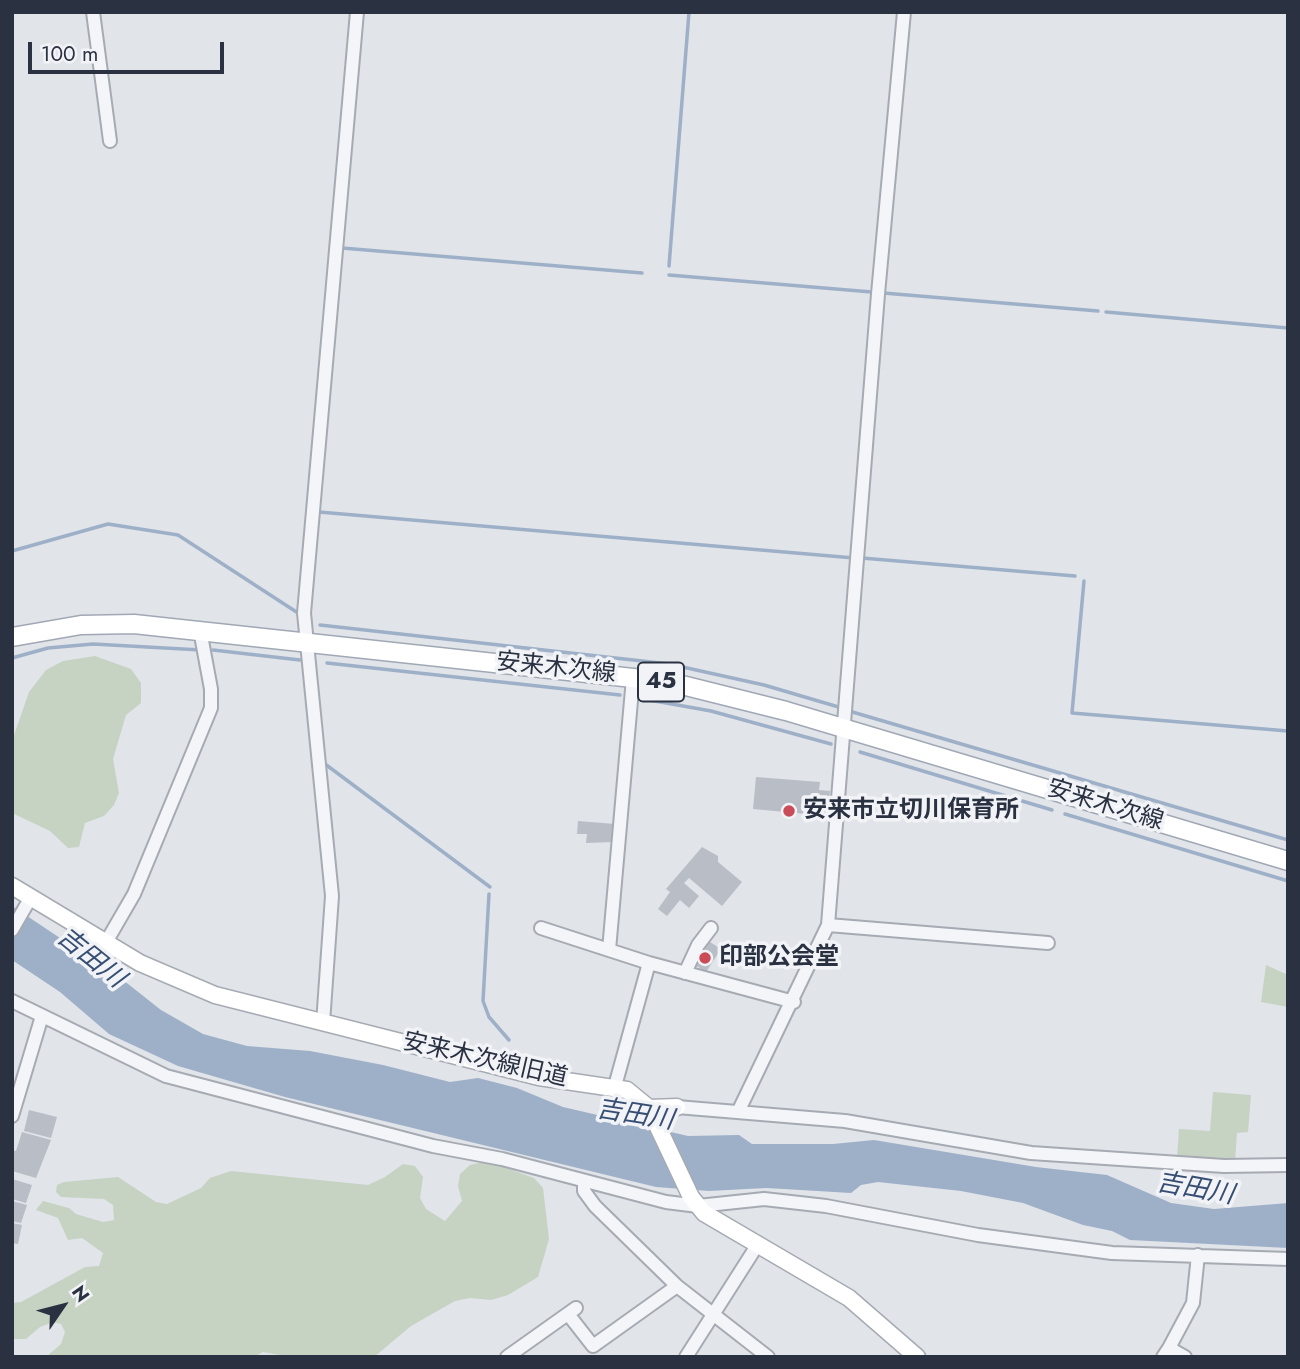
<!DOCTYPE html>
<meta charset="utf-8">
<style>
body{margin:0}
#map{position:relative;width:1300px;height:1369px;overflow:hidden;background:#e1e4e9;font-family:Jost,sans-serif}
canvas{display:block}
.frame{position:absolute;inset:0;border:14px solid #2a3141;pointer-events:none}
.north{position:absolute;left:28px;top:1271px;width:70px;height:70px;-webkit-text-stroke:5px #f1f3f7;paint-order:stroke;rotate:55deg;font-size:19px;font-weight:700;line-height:28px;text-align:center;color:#2a3141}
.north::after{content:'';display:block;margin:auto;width:24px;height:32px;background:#2a3141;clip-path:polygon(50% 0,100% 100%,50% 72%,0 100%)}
.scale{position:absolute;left:28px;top:42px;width:196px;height:32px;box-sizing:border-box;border:4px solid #2a3141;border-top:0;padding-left:9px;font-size:21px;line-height:24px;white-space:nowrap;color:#2a3141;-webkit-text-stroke:5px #f1f3f7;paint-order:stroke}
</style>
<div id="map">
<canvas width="1300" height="1369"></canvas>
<div class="frame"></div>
<div class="north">N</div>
<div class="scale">100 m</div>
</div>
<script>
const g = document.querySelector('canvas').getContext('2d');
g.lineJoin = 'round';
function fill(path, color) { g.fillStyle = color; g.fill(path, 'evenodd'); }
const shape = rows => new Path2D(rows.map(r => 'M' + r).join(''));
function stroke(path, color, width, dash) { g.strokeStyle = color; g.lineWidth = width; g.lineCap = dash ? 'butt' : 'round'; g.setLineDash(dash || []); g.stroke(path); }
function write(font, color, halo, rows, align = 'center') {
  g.font = font + ' Jost,"Noto Sans JP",sans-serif'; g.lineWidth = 7; g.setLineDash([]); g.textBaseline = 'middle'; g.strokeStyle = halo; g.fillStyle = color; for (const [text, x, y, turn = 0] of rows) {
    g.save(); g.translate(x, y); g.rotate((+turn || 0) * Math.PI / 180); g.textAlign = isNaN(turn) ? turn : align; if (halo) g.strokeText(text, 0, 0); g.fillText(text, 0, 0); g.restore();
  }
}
fill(shape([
 [95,656,131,669,141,683,141,703,126,715,113,759,119,793,114,805,104,816,85,823,79,847,68,848,50,831,12,813,12,741,29,692,46,670,63,661],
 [1266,965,1288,975,1288,1007,1261,1002],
 [1213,1092,1251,1095,1248,1132,1237,1133,1235,1162,1177,1158,1179,1129,1210,1131],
 [487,1161,534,1178,543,1188,549,1239,538,1277,508,1295,491,1300,470,1298,455,1301,411,1326,374,1357,290,1357,263,1352,254,1357,46,1357,61,1344,65,1332,61,1324,53,1322,40,1327,26,1339,12,1339,12,1303,21,1302,85,1267,99,1266,103,1253,82,1238,68,1240,58,1218,36,1210,43,1201,69,1208,76,1214,103,1222,114,1220,113,1205,104,1199,61,1197,56,1192,57,1185,64,1182,118,1177,156,1202,167,1204,201,1188,210,1178,231,1171,368,1185,385,1177,403,1164,415,1166,423,1177,420,1198,426,1209,445,1221,462,1201,458,1186,460,1174,470,1165]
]), '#c6d3c3');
fill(shape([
 [12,906,123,980,161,1010,203,1034,247,1046,310,1051,383,1065,450,1082,478,1078,517,1088,563,1107,688,1136,739,1135,752,1144,833,1144,874,1140,1036,1167,1107,1175,1171,1203,1214,1209,1288,1203,1288,1248,1130,1240,1112,1231,1083,1225,1023,1203,961,1191,878,1182,861,1185,851,1193,766,1188,709,1191,656,1187,285,1097,178,1066,109,1034,60,992,12,960]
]), '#9eb0c8');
stroke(shape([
 [342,248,642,273],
 [669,266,689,12],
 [669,275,1098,311],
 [1106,312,1288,328],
 [319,512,854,558],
 [12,551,108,524,178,535,298,613],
 [862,558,1075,576],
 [1084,581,1072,713,1288,731],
 [320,625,669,664,764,685,842,708],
 [213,650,300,660],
 [12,658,48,648,93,644,201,650],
 [327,663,620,695],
 [638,698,711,711,831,744],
 [849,711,1288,840],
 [860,752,1052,810],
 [325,764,490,887],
 [1065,814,1288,881],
 [489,894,483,1001,489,1017,509,1040]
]), '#9eb0c8', 3.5);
fill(shape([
 [756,777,820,782,819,790,830,791,828,816,753,809],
 [578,821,615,824,614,842,586,843,587,834,577,834],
 [702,847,718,856,718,862,742,882,722,906,689,878,684,883,699,896,689,908,680,900,667,916,658,909,670,892,666,889],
 [710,942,721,949,706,972,692,963],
 [29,1110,57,1117,51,1138,24,1131],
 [22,1132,51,1140,36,1178,12,1171,12,1150,16,1151],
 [12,1179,32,1185,26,1203,12,1199],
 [12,1201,27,1205,21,1223,12,1221],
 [12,1223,22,1225,18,1244,12,1243]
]), '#b9bdc6');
const street = shape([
 [93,12,110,141],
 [828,925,1048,943],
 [541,928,649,963,794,1002],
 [12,930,31,897],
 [105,944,134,894,211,708,211,689,200,630],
 [609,950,633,678],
 [685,973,698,945,711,928],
 [12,1001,166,1076,433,1146,502,1159,666,1202,698,1206,764,1199,826,1206,978,1235,1112,1253,1288,1259],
 [323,1023,332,896,304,613,357,12],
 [615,1086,649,963],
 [677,1107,845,1121,1031,1153,1224,1166,1288,1165],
 [739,1110,828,925,878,294,904,12],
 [12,1116,42,1016],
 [584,1181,584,1191,595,1206,677,1286,768,1357],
 [568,1314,593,1346,677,1286],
 [1169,1348,1193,1303,1198,1255],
 [507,1357,576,1308],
 [686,1357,758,1244],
 [1163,1357,1169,1348,1185,1357]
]);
const secondary = shape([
 [12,886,140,963,215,995,539,1077,627,1090,649,1108,691,1197,704,1213,849,1298,917,1357],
 [649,1108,677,1107]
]);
const primary = shape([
 [12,637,81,625,134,624,633,678,686,686,786,711,1288,861]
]);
stroke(street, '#a6abb3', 16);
stroke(secondary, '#a6abb3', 19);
stroke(primary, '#a1a8b5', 21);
stroke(street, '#f4f5f8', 12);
stroke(secondary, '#fff', 16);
stroke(primary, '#fff', 18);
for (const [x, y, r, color] of [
 [789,811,7,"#c94c58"],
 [705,958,7,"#c94c58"]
]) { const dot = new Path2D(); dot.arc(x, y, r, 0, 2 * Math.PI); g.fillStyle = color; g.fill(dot); stroke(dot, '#f1f3f7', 2.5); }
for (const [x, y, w] of [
 [661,682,46]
]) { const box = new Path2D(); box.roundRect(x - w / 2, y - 19.5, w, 39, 5); g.fillStyle = '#f1f3f7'; g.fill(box); stroke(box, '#2a3141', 2); }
write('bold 23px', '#2a3141', null, [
 ["45",661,682]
]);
write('24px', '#2a3141', '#f1f3f7', [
 ["安来木次線",556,669,6],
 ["安来木次線",1105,806,17],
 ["安来木次線旧道",485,1061,13]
]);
write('bold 24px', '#2a3141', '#f1f3f7', [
 ["安来市立切川保育所",803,811],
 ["印部公会堂",719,958]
], 'left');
write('italic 26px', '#364e73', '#f1f3f7', [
 ["吉田川",90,959,39],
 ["吉田川",635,1116,9],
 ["吉田川",1195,1190,10]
]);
</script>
